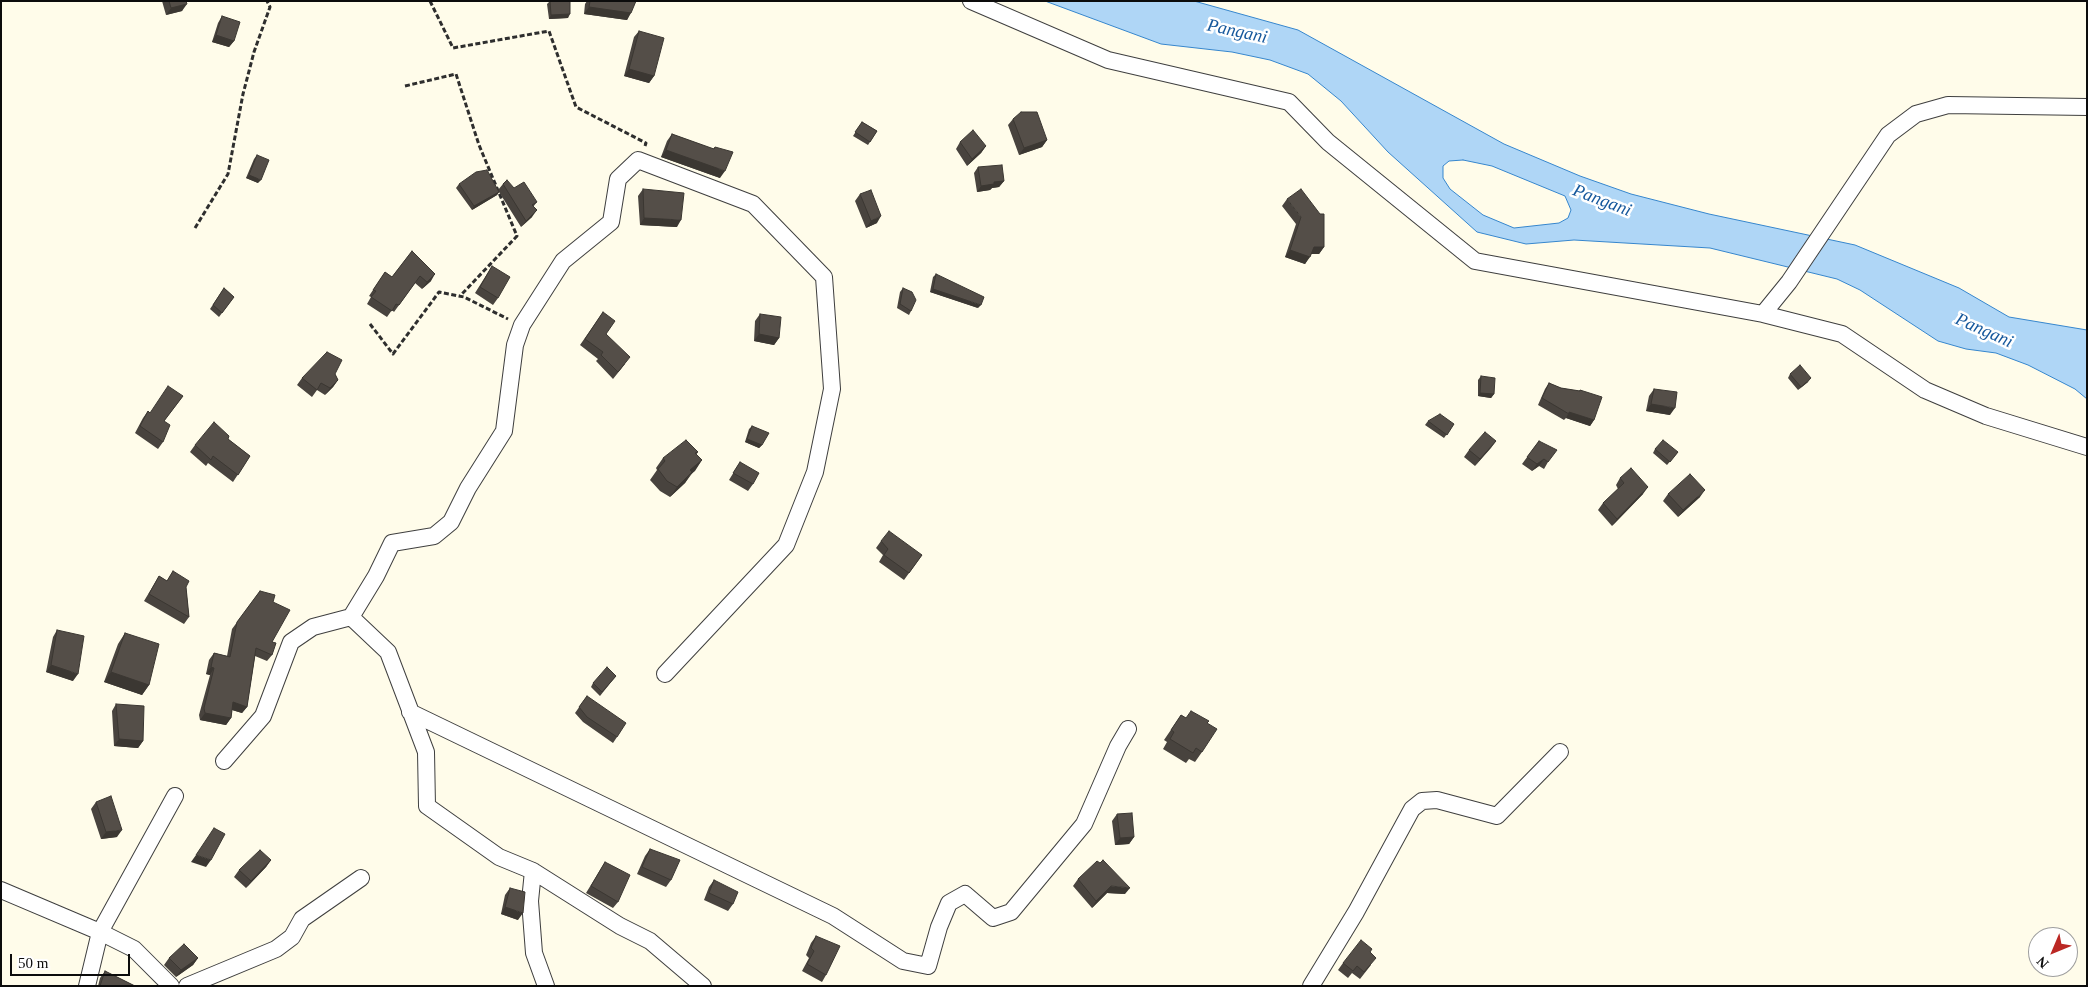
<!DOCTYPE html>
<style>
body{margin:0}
#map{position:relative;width:2088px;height:987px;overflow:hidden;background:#fffcea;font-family:Georgia,serif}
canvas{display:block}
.frame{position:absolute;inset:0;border:2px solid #0c0c0c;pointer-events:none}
.north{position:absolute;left:2028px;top:927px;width:50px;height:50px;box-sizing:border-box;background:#fff;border:1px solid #9e9e9e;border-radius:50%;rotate:225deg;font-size:14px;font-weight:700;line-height:20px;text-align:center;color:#0c0c0c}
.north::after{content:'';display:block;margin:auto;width:18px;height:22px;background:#bb2824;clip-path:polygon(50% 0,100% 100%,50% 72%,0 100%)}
.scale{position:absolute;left:10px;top:954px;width:120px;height:22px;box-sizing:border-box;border:2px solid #0c0c0c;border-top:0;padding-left:6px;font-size:15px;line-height:18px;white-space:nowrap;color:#0c0c0c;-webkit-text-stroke:4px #fff;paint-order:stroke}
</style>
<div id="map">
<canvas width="2088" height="987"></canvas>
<div class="frame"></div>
<div class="north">N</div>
<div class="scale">50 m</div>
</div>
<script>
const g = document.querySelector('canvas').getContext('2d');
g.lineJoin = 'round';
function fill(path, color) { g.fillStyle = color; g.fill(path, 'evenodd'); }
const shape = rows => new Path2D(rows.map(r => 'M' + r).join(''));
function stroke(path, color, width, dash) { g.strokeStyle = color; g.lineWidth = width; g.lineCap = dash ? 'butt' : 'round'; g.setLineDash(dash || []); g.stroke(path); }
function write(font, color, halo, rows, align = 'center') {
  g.font = font + ' Georgia,serif'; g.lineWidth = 5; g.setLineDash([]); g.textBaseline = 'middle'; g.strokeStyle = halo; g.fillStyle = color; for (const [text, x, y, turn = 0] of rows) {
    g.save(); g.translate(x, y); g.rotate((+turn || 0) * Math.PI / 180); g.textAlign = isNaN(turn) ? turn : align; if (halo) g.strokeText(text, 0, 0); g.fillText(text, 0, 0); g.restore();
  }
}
const water = shape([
 [1045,1,1194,1,1298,30,1504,144,1580,176,1631,194,1709,214,1855,245,1959,288,2009,317,2087,330,2087,399,2075,389,2028,365,1996,353,1966,349,1938,341,1860,290,1837,279,1710,248,1574,240,1526,244,1477,232,1388,152,1341,101,1308,74,1270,60,1232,52,1161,44,1045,1],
 [1463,160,1492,166,1565,196,1571,210,1568,218,1559,223,1514,228,1483,215,1450,189,1443,178,1443,166,1449,161,1463,160]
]);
fill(water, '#afd6f6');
stroke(water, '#3686cd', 1);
const street = shape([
 [971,1,1108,60,1289,102,1328,142,1475,261,1763,314,1842,334,1925,390,1986,416,2087,447],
 [1763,314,1789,282,1888,135,1916,114,1948,105,2087,107],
 [410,712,833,916,903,961,928,966,939,927,949,903,965,894,993,918,1011,912,1084,824,1118,746,1128,729],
 [224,761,263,716,291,642,313,627,351,617],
 [533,871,620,926,650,941,703,986],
 [1,890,100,932,134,949,171,986],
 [87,986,100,932,175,796],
 [187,986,276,949,292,937,302,919,361,878],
 [546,986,534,953,530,901,533,871,499,857,427,806,426,752,388,652,351,617,376,576,392,543,434,536,451,522,468,488,504,431,515,345,522,325,563,261,611,222,618,179,638,160,753,204,824,277,832,389,815,472,786,545,665,674],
 [1311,986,1356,912,1412,809,1422,801,1437,800,1497,816,1560,752]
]);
stroke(street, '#3f3f3f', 18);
stroke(shape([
 [430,1,453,48,549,31,576,107,646,143,645,146],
 [405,86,456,74,479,145,517,236,460,296],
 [195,228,228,174,243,94,254,52,270,7,267,1],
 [370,324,393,354,439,292,464,297,508,319]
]), '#2e2e2e', 3, [5, 2.5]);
stroke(street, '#fff', 16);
fill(shape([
 [162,1,186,1,182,11,166,15],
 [550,1,570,1,568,18,549,19,547,4],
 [587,1,636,1,627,20,584,14,585,4],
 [222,16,234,41,229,47,212,42,218,23],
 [639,31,654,76,649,83,624,76,634,37],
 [1013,119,1047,140,1042,147,1019,155,1008,125],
 [862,122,877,131,868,145,853,136],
 [672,134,713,149,715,147,720,178,661,157,667,141],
 [960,142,986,146,981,153,967,166,956,149],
 [257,155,258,183,246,178,254,159],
 [978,167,1004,181,999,187,992,188,990,190,977,192,974,173],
 [459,184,498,190,503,184,514,188,537,202,533,207,532,217,521,227,499,192,497,195,472,210,456,188],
 [643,189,677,227,640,225,638,196],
 [860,194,877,223,866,228,855,201],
 [1287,199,1324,247,1319,254,1311,254,1305,264,1285,257,1296,224,1282,206],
 [412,251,431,281,422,289,415,283,394,312,392,310,387,317,367,304,371,297,369,296,385,272,392,277],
 [492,266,498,298,493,305,475,293],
 [936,274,978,308,930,292,933,277],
 [224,288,234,297,219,317,210,309],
 [903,288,911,311,909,315,897,308,900,292],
 [603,312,606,334,625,364,613,379,596,361,598,359,580,345],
 [760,314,779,338,774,345,754,341,755,321],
 [335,374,338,380,333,387,325,395,317,390,312,397,297,385,302,378],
 [1790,374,1808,382,1798,390,1788,378],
 [1481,376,1494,394,1491,398,1478,396,1478,380],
 [1549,383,1561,388,1579,391,1580,390,1594,420,1590,426,1566,418,1564,420,1538,405,1545,389],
 [1654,389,1670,415,1646,411,1649,396],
 [183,396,164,421,163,442,158,449,135,433,143,418,148,411,150,413],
 [1428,421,1454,424,1444,438,1425,425],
 [752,426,762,445,759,448,745,442,749,429],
 [228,439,250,456,233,482,208,463,206,466,190,452,195,445],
 [1496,441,1475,466,1464,457,1469,450],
 [1539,441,1548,462,1544,469,1539,466,1532,471,1522,464],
 [1655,449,1678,452,1667,465,1653,453],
 [698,452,696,455,702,460,685,483,670,497,660,491,650,480,657,470,656,468,663,458],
 [740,462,753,484,748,491,729,480],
 [1620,478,1643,494,1612,526,1598,510,1603,503,1618,489,1616,485],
 [1668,494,1700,497,1678,517,1663,501],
 [881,541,922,555,904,580,879,562,883,555,876,548],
 [173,571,186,587,189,617,184,624,144,601,159,576,167,581],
 [260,591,273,602,272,655,267,661,255,656,247,707,242,713,232,710,231,718,226,725,200,720,199,715,210,675,206,674,209,660,214,653,227,656,232,629],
 [57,630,73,681,46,672,53,637],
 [125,633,149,685,142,695,104,682,118,644],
 [616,676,600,696,591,687,593,683],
 [587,696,617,737,613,743,583,722,575,713],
 [116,704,143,741,138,748,114,746,112,711],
 [1181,715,1186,718,1207,723,1202,752,1195,762,1189,759,1186,763,1163,749,1167,742,1164,740],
 [96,802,117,837,101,839,91,809],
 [1117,814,1134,837,1129,844,1115,845,1112,821],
 [650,849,671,880,666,887,637,874,645,856],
 [271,860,266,867,246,888,234,877,239,870],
 [605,862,618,902,613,908,586,893],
 [1078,879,1125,894,1107,893,1092,908,1073,886],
 [714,880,733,904,728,911,704,900,709,887],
 [510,888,518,920,501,914,505,895],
 [816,936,826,975,822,982,802,971,809,958,806,955,811,943],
 [1370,953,1371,965,1360,979,1352,973,1348,978,1338,970,1343,963],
 [169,958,198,958,193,965,176,977,164,965],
 [105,971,135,986,98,986,100,978]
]), '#48433e');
fill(shape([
 [187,4,182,11,166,15,171,8],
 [589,7,631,13,627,20,584,14],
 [570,14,568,18,549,19,551,15],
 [216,35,234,41,229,47,212,42],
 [629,69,654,76,649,83,624,76],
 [1047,140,1042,147,1019,155,1024,148],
 [986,146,981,153,967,166,972,159],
 [666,150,725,171,720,178,661,157],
 [249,175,261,180,258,183,246,178],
 [1004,181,999,187,992,188,990,190,977,192,981,186,994,182],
 [499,192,497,195,472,210,474,206],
 [537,210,532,217,521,227,526,221],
 [881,216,877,223,866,228,871,221],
 [644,218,681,220,677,227,640,225],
 [1314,247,1324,247,1319,254,1309,254],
 [1290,250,1310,257,1305,264,1285,257],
 [435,274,431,281,422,289,427,282],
 [933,289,981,305,978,308,930,292],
 [759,334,779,338,774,345,754,341],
 [1811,378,1808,382,1798,390,1801,387],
 [338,380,333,387,325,395,330,388],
 [1480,393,1494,394,1491,398,1478,396],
 [1651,404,1675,408,1670,415,1646,411],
 [1569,412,1594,420,1590,426,1566,418],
 [747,439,762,445,759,448,745,442],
 [1496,441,1491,448,1475,466,1480,459],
 [1544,459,1539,466,1532,471,1537,464],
 [702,460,695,471,683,481,690,470],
 [692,472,685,483,670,497,677,487],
 [1648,487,1643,494,1612,526,1617,519],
 [1705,490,1700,497,1678,517,1683,510],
 [51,665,78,674,73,681,46,672],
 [211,667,214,668,210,675,206,674],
 [111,672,149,685,142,695,104,682],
 [233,702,247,707,242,713,229,709],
 [205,713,231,718,226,725,200,720],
 [119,739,143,741,138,748,114,746],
 [122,830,117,837,101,839,106,832],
 [1134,837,1129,844,1115,845,1120,838],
 [196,855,211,860,206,867,191,862],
 [271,860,266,867,246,888,251,881],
 [1111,886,1130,888,1125,894,1107,893,1092,908,1096,901],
 [505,907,523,913,518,920,501,914],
 [198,958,193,965,176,977,181,970]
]), '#3b3732');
const building = shape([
 [169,1,186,1,187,4,171,8,169,1],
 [550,1,570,1,570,14,551,15,550,1],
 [590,1,636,1,631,13,589,7,590,1],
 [222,16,240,22,234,41,216,35,222,16],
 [639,31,664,38,654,76,629,69,639,31],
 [1021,112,1037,112,1047,140,1024,148,1013,119,1021,112],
 [862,122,877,131,870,142,855,132,862,122],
 [973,130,986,146,972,159,960,142,973,130],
 [672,134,714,149,715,147,733,152,725,171,666,150,672,134],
 [257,155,269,160,261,180,249,175,257,155],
 [1002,165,1004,181,994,182,994,184,981,186,978,167,1002,165],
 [487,170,499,192,474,206,459,184,476,172,487,170],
 [507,180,514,188,524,182,537,202,532,205,537,210,526,221,503,184,507,180],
 [643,189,684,193,681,220,644,218,643,189],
 [1301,189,1320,214,1324,214,1324,247,1314,247,1310,257,1290,250,1301,217,1287,199,1301,189],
 [871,190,881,216,871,221,860,194,871,190],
 [412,251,435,274,427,282,420,276,399,305,396,304,392,311,371,297,376,291,373,290,385,272,392,277,412,251],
 [492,266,510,277,498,298,480,287,492,266],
 [936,274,984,297,981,305,933,289,936,274],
 [224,288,234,297,222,313,213,305,224,288],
 [903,288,912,292,916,300,911,311,900,304,903,288],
 [603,312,615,321,606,334,630,357,618,372,601,355,603,352,585,339,603,312],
 [760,314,781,317,779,338,759,334,760,314],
 [327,352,342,360,335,374,338,380,330,388,321,383,317,390,302,378,327,352],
 [1800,365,1811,378,1801,387,1790,374,1800,365],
 [1481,376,1495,378,1494,394,1480,393,1481,376],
 [1549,383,1561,388,1580,391,1580,390,1602,397,1594,420,1569,412,1569,414,1542,398,1549,383],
 [168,386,183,396,164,421,170,425,163,442,140,426,148,411,150,413,168,386],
 [1654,389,1677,392,1675,408,1651,404,1654,389],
 [1440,414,1454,424,1447,435,1428,421,1440,414],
 [214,422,229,436,228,439,250,456,238,475,213,456,211,460,195,445,214,422],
 [752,426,769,433,762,445,747,439,752,426],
 [1485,432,1496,441,1480,459,1469,450,1485,432],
 [686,440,698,452,695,453,702,460,690,470,692,472,677,487,667,481,658,469,665,461,663,458,686,440],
 [1663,440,1678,452,1670,462,1655,449,1663,440],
 [1539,441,1557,450,1548,462,1544,459,1537,464,1527,457,1539,441],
 [740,462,759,473,753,484,733,473,740,462],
 [1631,468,1648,487,1617,519,1603,503,1624,483,1620,478,1631,468],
 [1690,474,1705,490,1683,510,1668,494,1690,474],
 [889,531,922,555,909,573,884,555,888,549,881,541,889,531],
 [173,571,189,581,186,587,189,617,149,594,159,576,167,581,173,571],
 [260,591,275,595,273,602,290,610,272,642,276,643,272,655,256,648,247,707,233,702,231,718,205,713,204,708,214,668,211,667,214,653,230,657,237,622,260,591],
 [57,630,84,636,78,674,51,665,57,630],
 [125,633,159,644,149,685,111,672,125,633],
 [607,667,616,676,602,692,593,683,607,667],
 [587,696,626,723,617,737,587,717,579,707,587,696],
 [116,704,144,706,143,741,119,739,116,704],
 [1191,711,1209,721,1207,723,1217,729,1202,752,1196,748,1193,753,1170,739,1174,732,1171,730,1181,715,1186,718,1191,711],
 [111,796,122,830,106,832,96,802,111,796],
 [1132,813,1134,837,1120,838,1117,814,1132,813],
 [214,828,225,834,211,860,196,855,214,828],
 [650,849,680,860,671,880,642,867,650,849],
 [260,850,271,860,251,881,239,870,260,850],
 [1103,860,1130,888,1111,886,1096,901,1078,879,1097,861,1100,863,1103,860],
 [605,862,630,875,618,902,591,886,605,862],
 [714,880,738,892,733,904,709,893,714,880],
 [510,888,525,892,523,913,505,907,510,888],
 [816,936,840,946,826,975,807,964,814,951,811,948,816,936],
 [1361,940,1372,949,1370,952,1376,958,1364,972,1357,966,1353,971,1343,963,1361,940],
 [184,944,198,958,181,970,169,958,184,944],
 [105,971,135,986,100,986,105,971]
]);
fill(building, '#544e48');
stroke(building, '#3b3732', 1);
write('italic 18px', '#16589c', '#fff', [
 ["Pangani",1237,32,12],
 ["Pangani",1602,201,21],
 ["Pangani",1984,331,24]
]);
</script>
